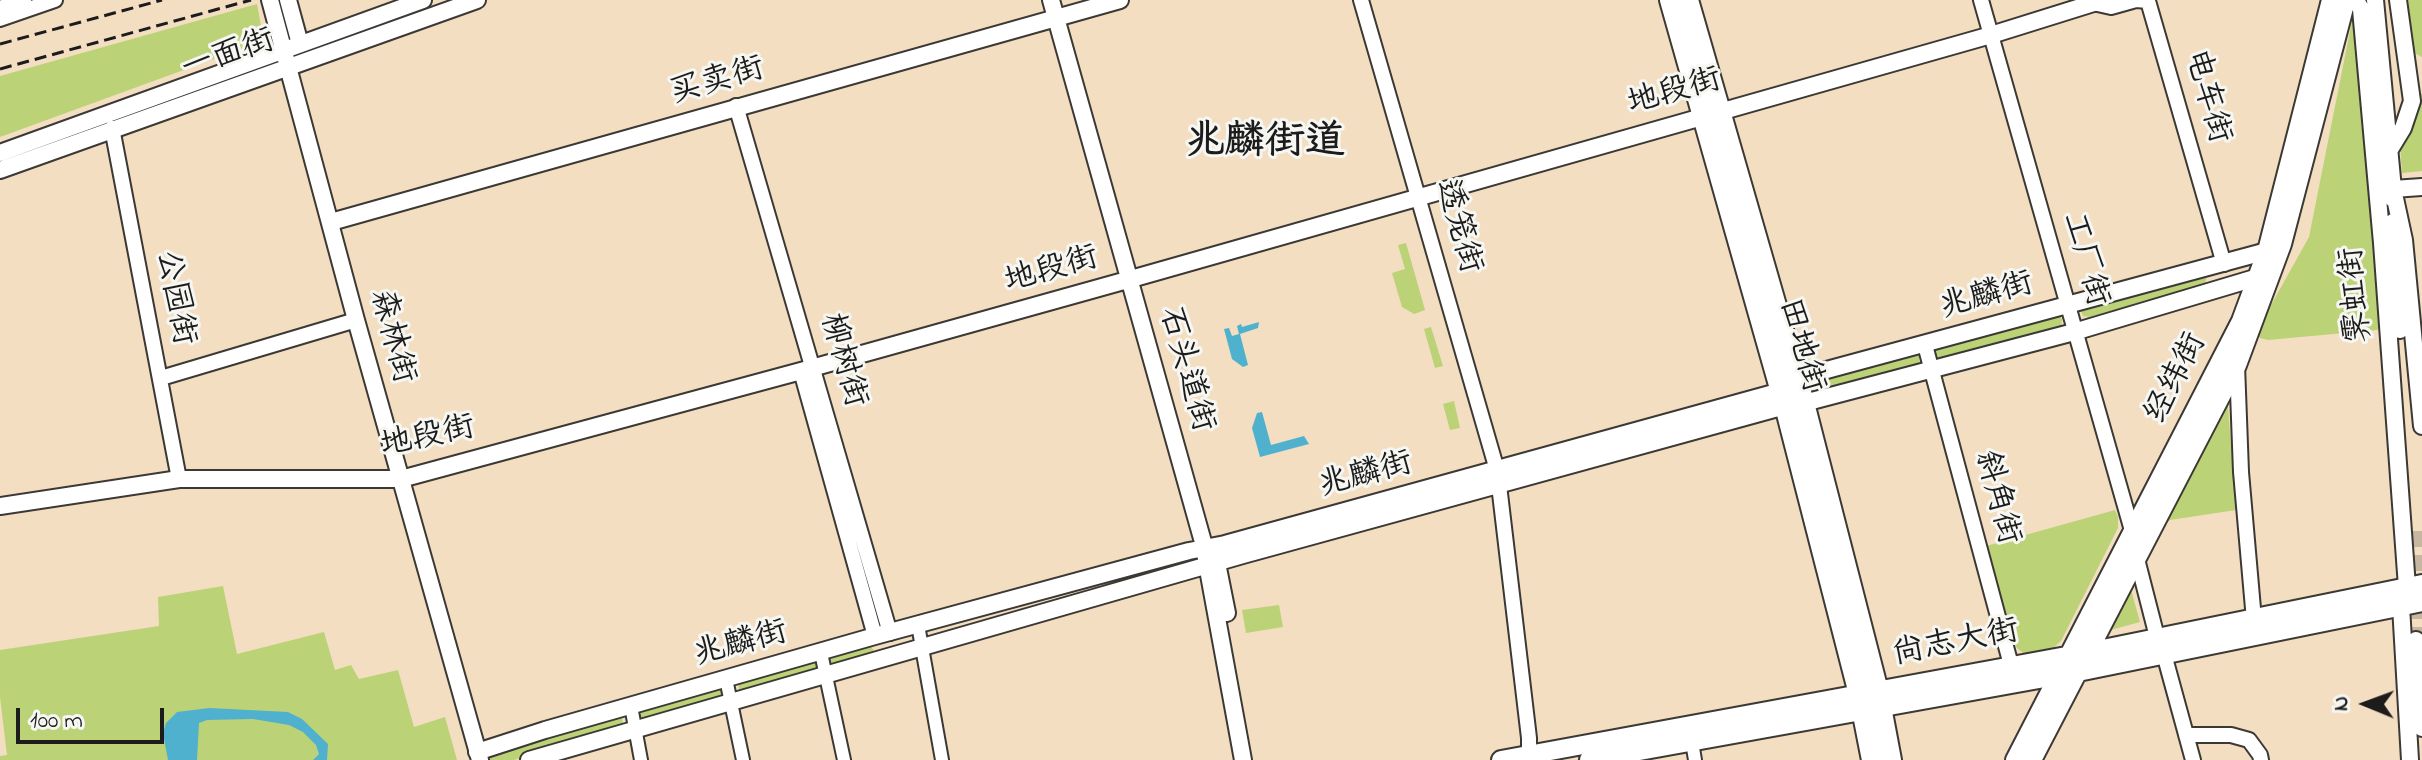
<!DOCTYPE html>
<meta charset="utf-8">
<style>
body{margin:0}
#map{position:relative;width:2422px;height:760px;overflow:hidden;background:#f3dec1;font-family:"Indie Flower",sans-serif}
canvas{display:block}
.north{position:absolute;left:2326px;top:664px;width:80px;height:80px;-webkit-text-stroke:6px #f6f6f2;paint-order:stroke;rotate:271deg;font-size:22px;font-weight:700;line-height:32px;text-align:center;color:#1c1c1c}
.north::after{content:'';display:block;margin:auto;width:28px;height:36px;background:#1c1c1c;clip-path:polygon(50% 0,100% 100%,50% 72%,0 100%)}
.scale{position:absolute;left:16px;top:708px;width:148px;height:36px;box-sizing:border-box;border:4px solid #1c1c1c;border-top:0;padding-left:10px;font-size:24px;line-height:28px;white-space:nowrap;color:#1c1c1c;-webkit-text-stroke:6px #f6f6f2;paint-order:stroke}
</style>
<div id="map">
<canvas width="2422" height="760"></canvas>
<div class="north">N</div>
<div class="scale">100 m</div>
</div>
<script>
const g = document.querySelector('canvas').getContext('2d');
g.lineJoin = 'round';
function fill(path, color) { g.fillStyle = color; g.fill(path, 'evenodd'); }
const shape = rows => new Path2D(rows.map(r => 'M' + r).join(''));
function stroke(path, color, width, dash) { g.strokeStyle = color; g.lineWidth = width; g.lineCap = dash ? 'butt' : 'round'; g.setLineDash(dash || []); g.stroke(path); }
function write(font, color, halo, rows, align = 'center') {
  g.font = font + ' "Indie Flower","LXGW WenKai TC",sans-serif'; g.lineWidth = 6; g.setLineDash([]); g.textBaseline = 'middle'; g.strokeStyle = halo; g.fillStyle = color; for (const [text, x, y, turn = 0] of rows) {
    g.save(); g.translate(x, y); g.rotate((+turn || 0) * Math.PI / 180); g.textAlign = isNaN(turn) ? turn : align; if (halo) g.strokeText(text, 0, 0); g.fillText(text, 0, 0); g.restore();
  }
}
fill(shape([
 [2403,0,2422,0,2422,57,2409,50],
 [257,4,261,26,256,42,244,48,0,137,0,76],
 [2353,16,2376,218,2383,325,2377,330,2268,340,2260,338,2256,332,2309,237],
 [2409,90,2422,94,2422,171,2402,173,2400,145],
 [1406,243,1425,310,1414,314,1402,307,1392,273,1405,269,1398,245],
 [2207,275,2205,284,2090,317,2083,316,2081,311,2083,307],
 [2057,313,2062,319,2061,328,1944,362,1935,360,1933,349],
 [1431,327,1443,366,1435,368,1424,329],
 [1912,353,1919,356,1920,367,1819,393,1815,389,1815,385,1822,377],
 [1454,401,1460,428,1450,430,1443,404],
 [2225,405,2228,407,2236,510,2170,520,2163,525],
 [2115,510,2118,517,2118,528,2061,641,2050,651,2037,655,2023,653,2016,647,1986,546],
 [223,586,237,654,324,632,335,670,351,665,359,679,398,670,414,727,445,717,457,760,0,760,0,756,7,755,0,697,0,650,159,626,158,597],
 [2130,586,2140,622,2107,631],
 [1279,605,1283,627,1246,633,1242,610],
 [870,645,874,651,873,656,830,666,830,657],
 [817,660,821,669,743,694,739,690,738,682],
 [716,688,721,690,723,697,642,721,640,717,642,709],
 [621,714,623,723,618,729,514,760,489,760,489,753]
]), '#bbd277');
fill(shape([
 [1259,322,1258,328,1240,334,1248,365,1243,367,1232,359,1224,329,1229,328,1232,336,1239,334,1237,326,1241,324,1242,327],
 [1262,412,1271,445,1304,436,1309,444,1260,457,1252,428,1257,413],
 [209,708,288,712,302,719,328,744,327,760,313,760,319,754,316,745,303,732,289,725,253,719,207,720,199,723,197,760,168,760,163,733,166,723,177,712]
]), '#4fb1ce');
stroke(shape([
 [2415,531,2416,640]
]), '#c8b7a0', 16, [16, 8]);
const minor = shape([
 [918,625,942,760],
 [821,653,844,760],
 [726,679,743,760],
 [631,706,641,760],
 [1692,742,1695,760]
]);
const tertiary = shape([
 [1361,0,1497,470],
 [1981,0,2133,534],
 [2093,3,2111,7,2136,0,2148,1,2224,264],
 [0,8,24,0],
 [0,19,55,0],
 [736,106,890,633],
 [112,128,179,479],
 [1925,345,2011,665],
 [2237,365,2241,472,2254,620],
 [801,371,875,636],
 [161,378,356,320],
 [1499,485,1529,738,1529,760],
 [2137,559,2157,637],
 [2164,654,2193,760],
 [2186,735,2231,735,2249,740,2260,755,2261,760]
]);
const secondary = shape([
 [270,0,356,320,480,760],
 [288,0,300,44],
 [1051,0,1203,542,1243,760],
 [2356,0,2361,9,2382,243,2407,587],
 [2375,0,2393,189,2404,240,2422,426],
 [2389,151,2403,128,2412,101,2398,0],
 [0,153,423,0],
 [0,170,477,0],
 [2393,199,2393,189,2422,187],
 [331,222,1120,0],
 [2393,222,2400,330],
 [0,506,179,479,401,479,801,371,1138,277,1991,35,2103,0],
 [1215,553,1227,613],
 [2401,606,2410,760],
 [2416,640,2422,728],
 [477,752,545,730,875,636,1189,551,1225,544,1781,391,1797,378,2267,251],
 [529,760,1243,555,1785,406,1804,403,2074,332,2265,275]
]);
const primary = shape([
 [1501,760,2088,652,2422,584],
 [1589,760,2078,672,2422,602],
 [2015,760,2241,321,2267,251,2331,0],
 [2032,760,2237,365,2282,244,2346,0]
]);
const trunk = shape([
 [1670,0,1785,406,1859,694,1872,760],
 [1688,0,1804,403,1878,691,1891,760]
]);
stroke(minor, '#3c3935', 16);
stroke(tertiary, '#3c3935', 18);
stroke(secondary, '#3c3935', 20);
stroke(primary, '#3c3935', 22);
stroke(trunk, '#3c3935', 24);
stroke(minor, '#fff', 12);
stroke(tertiary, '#fff', 14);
stroke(secondary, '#fff', 16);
stroke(primary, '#fff', 18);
stroke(trunk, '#fff', 20);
stroke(shape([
 [0,44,162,0],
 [0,69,251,0]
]), '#1c1c1c', 3, [12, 6]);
write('32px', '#1c1c1c', '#f6f6f2', [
 ["一面街",229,57,-19],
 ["买卖街",718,83,-16],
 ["地段街",1675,94,-16],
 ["电车街",2205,97,74],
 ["透笼街",1456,227,74],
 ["工厂街",2083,260,74],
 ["地段街",1052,272,-16],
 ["霁虹街",2358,295,-95],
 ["公园街",173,298,79],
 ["兆麟街",1987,298,-16],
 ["森林街",390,337,75],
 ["田地街",1799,346,74],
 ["柳树街",841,361,74],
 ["石头道街",1184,370,74],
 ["经纬街",2178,379,-63],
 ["地段街",428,439,-12],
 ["兆麟街",1366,477,-15],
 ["斜角街",1995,498,75],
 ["尚志大街",1956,645,-11],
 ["兆麟街",741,646,-15]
]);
write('bold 40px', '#1c1c1c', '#f6f6f2', [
 ["兆麟街道",1265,145]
]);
</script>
